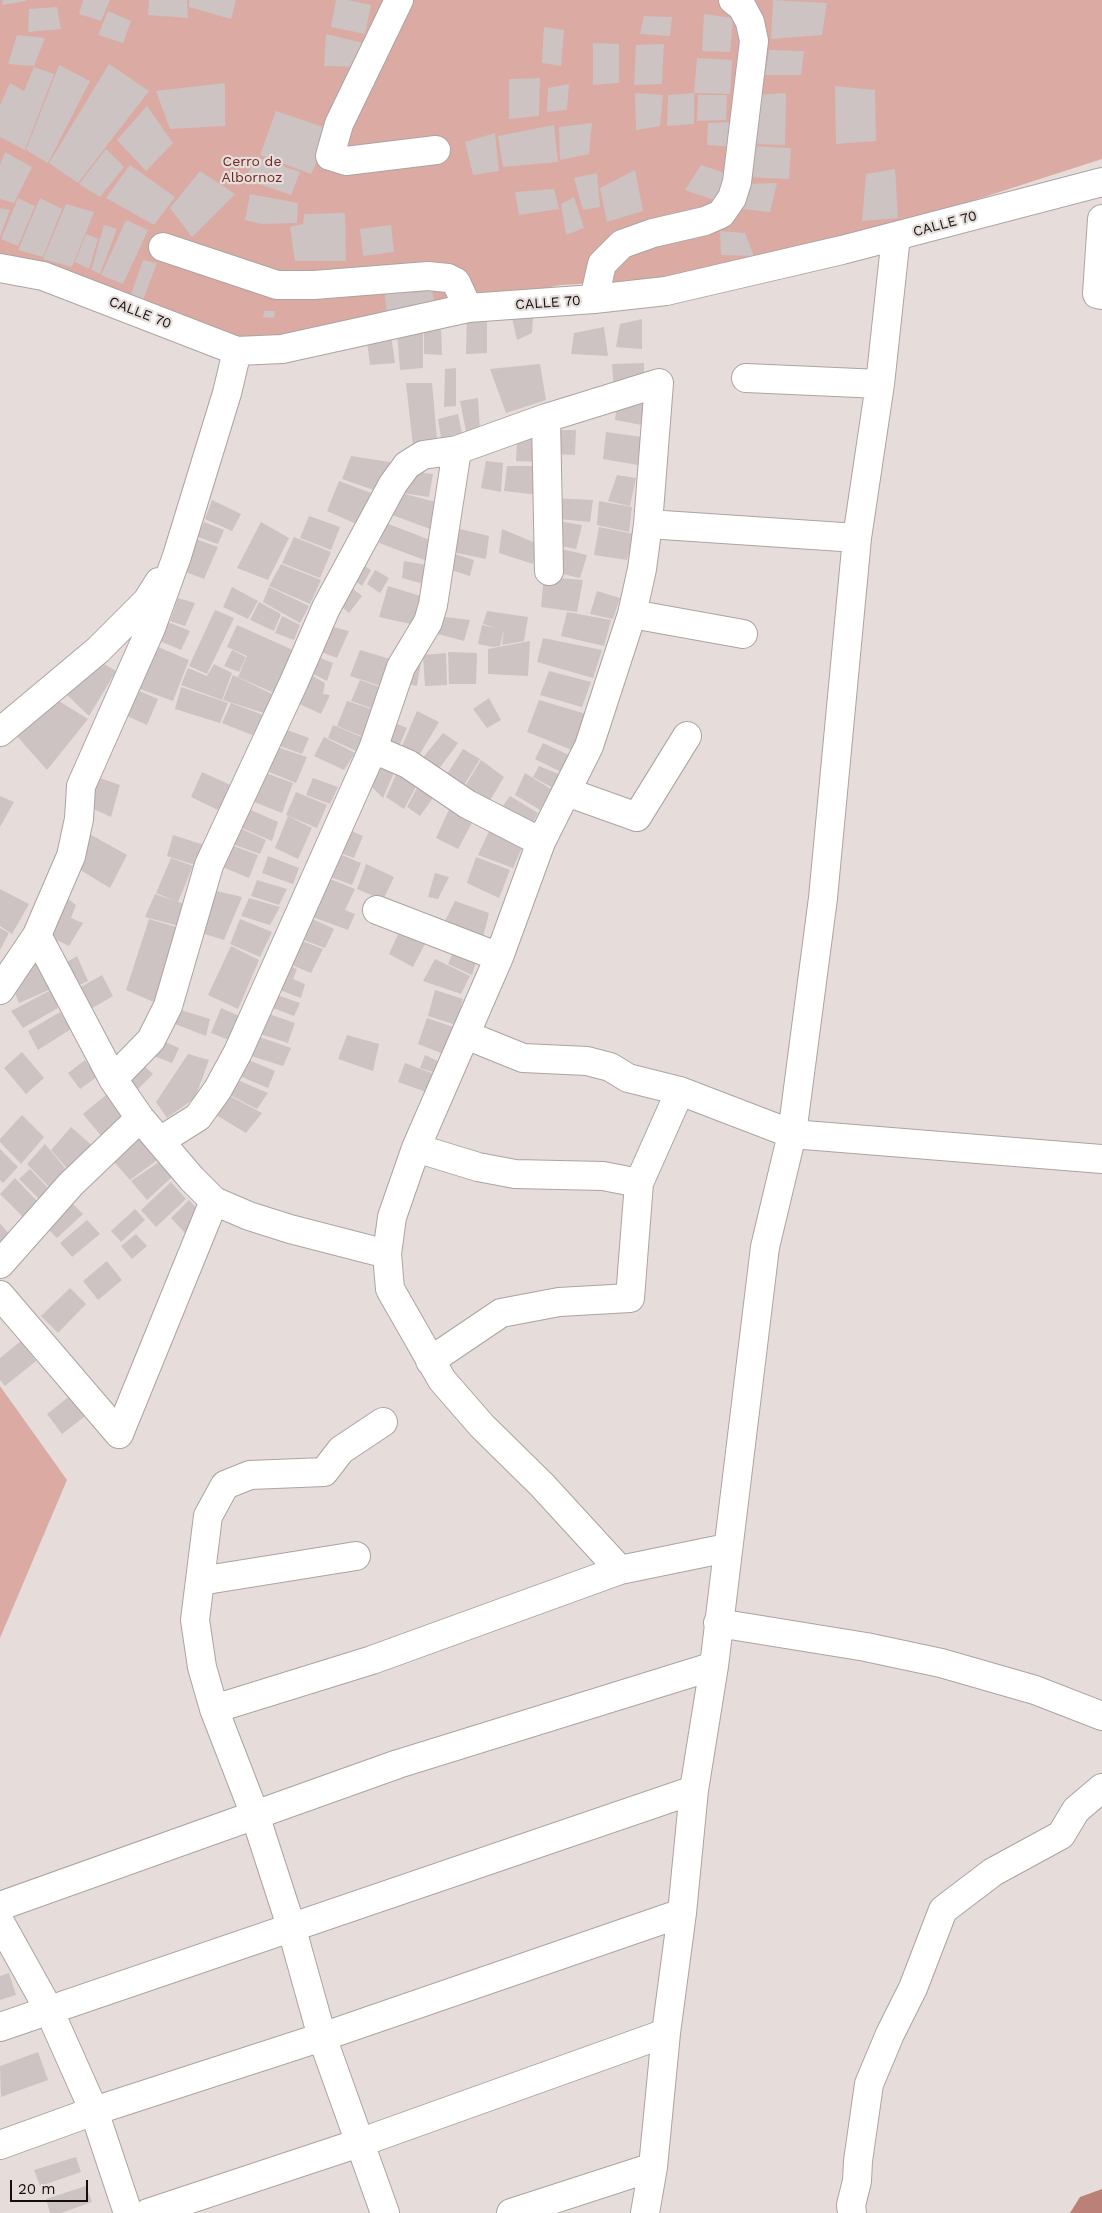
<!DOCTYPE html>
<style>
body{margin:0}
#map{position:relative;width:1102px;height:2213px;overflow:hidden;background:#e6dddb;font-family:"Work Sans",sans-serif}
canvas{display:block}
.scale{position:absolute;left:10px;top:2180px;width:78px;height:22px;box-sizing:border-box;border:2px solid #120f0f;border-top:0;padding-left:6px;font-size:15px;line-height:18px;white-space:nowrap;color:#120f0f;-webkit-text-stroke:4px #e6dddb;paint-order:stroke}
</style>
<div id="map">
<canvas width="1102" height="2213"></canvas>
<div class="scale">20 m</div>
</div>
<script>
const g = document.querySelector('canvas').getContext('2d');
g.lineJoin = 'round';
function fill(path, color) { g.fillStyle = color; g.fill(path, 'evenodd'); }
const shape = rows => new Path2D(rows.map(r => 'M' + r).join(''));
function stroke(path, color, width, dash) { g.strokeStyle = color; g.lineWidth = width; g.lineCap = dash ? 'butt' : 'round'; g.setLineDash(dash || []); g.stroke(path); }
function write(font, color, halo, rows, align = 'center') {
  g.font = font + ' "Work Sans",sans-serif'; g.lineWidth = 4.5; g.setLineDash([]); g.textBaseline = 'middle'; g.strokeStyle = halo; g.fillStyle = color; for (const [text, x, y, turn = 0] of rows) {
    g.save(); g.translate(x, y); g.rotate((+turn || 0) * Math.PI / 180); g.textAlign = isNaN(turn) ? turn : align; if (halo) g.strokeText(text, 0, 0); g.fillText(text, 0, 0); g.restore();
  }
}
fill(shape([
 [0,0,1102,0,1102,159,894,226,666,279,561,285,241,344,0,274],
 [0,1386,67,1480,0,1638]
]), '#dbaaa3');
fill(shape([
 [1102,2189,1102,2213,1070,2213,1080,2197]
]), '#bb8179');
fill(shape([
 [3,0,26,0,26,1,2,5],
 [83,0,110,0,101,21,79,14],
 [149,0,187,0,188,18,148,15],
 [189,0,236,0,231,19,189,7],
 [336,0,348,0,371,5,365,34,331,27],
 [773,0,827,3,822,35,771,39],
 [57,7,61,29,28,32,29,9],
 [108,11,131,21,123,43,98,35],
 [704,14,733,18,730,52,702,51],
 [644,16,672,17,670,36,640,34],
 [544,27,564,30,561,66,542,63],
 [326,34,368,44,362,67,324,66],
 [17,35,45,38,34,66,8,64],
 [593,43,619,44,619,83,593,85],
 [664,44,662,84,634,85,636,45],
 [769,50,804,51,801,75,765,75],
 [697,58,732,60,730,94,694,93],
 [109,64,149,91,78,183,49,163],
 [59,65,90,81,48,163,26,150],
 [34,67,54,74,25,150,0,137,0,105,10,83,24,91],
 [540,78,539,116,509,119,509,79],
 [225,83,225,126,170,129,156,91],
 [569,84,567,110,547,112,548,88],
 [835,86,875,90,876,141,836,144],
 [635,93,663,95,660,126,636,130],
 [694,93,694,124,667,126,668,95],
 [786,93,785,145,753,144,755,95],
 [698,95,727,95,726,120,697,121],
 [147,106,173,143,146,171,117,140],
 [276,111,332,130,311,174,260,155],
 [734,122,731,147,707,145,708,123],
 [592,123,589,154,560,160,559,127],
 [554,125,558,162,503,167,498,136],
 [495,133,499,171,473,175,465,142],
 [750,146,791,148,789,179,747,177],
 [106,149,124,167,100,197,79,184],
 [5,152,32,167,14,203,0,199,0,165],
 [257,157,300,172,291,195,245,179],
 [130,165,175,197,154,225,106,198],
 [701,165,728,174,714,200,685,190],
 [895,169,898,218,862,221,866,174],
 [635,170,643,211,607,222,600,188],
 [200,171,235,194,192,237,170,208],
 [597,173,600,207,583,210,574,178],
 [777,183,770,212,742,209,745,184],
 [554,189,559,209,519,215,515,192],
 [250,194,298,203,297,223,262,224,245,220],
 [574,197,584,228,566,235,561,204],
 [18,198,35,206,18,246,1,239],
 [40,198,62,209,43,257,18,250],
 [66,204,94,212,72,267,43,259],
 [0,208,10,210,0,237],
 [345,213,346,261,295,261,290,227,303,224,304,214],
 [126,220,148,230,123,284,101,275],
 [104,225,117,229,100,274,91,270],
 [391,225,394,252,363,256,360,229],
 [720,231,745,233,754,256,721,255],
 [86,234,98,239,89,269,75,262],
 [143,260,157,263,143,300,130,297],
 [410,284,412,293,432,290,435,306,387,314,384,288],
 [534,305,532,333,517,340,510,309],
 [467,310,487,310,487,353,466,354],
 [264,311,275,311,274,318,263,317],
 [642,319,642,349,616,347,620,324],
 [424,326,441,327,442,355,424,354],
 [604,327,608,356,571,354,574,333],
 [397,332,423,332,423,368,400,370],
 [366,334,391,335,395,363,370,365],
 [644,363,644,386,614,392,612,364],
 [540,364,546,400,506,413,490,369],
 [456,368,456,406,444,407,445,369],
 [406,383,432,383,437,439,413,446],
 [478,398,480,431,466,431,460,401],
 [617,401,646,401,642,425,615,420],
 [458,414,462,433,441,438,438,419],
 [556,430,576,430,575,455,556,454],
 [606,432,649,438,644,466,603,459],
 [540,435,540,462,516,461,517,439],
 [351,456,396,463,382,493,342,479],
 [486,461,503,463,501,492,481,488],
 [507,466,541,466,539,495,504,491],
 [407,471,433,474,429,497,403,493],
 [617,475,636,478,630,506,608,501],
 [339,481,374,494,359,525,327,511],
 [397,492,436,502,430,529,387,513],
 [552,498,593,500,590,522,549,518],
 [212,500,241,514,232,531,205,519],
 [599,501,632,507,629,532,597,525],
 [309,516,340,527,331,550,300,538],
 [558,521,582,525,576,549,555,545],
 [204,522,224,530,218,544,198,537],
 [261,522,289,538,268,580,237,568],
 [386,523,435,542,430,562,379,543],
 [452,527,489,536,486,559,447,551],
 [599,527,634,534,627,560,594,555],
 [502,529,538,544,533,564,499,553],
 [294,537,331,552,320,578,282,563],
 [196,539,218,547,204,579,183,571],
 [557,548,587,555,580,578,554,572],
 [449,552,474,560,470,576,445,568],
 [356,561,371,570,362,586,348,575],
 [404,561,433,566,427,585,402,578],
 [281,564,321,580,310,604,269,586],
 [375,570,389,578,380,593,367,584],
 [544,577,583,580,577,612,541,607],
 [347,584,362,596,349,613,336,602],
 [388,586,424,597,415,625,379,617],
 [232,587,258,601,248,619,223,607],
 [269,587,309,606,300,623,263,602],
 [597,591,620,598,613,619,590,614],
 [178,598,195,603,185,626,170,621],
 [259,602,281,614,274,631,250,620],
 [215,610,234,618,207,674,189,666],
 [487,611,528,617,524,641,502,645,504,629,500,646,493,647,478,644,482,625,497,628,483,624],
 [567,612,611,620,604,646,561,636],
 [282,616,300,625,294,640,275,633],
 [437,616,470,620,464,641,434,633],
 [168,622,190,631,181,650,160,641],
 [321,624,349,631,337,658,311,648],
 [237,625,293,650,274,693,238,677,247,656,227,647],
 [543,638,602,650,593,678,537,662],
 [530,641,528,676,488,674,488,649],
 [158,647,189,660,173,701,140,689],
 [232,650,246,657,239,672,224,666],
 [360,650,390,659,381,686,350,676],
 [448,652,477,653,476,684,449,684],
 [446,653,447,685,425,686,423,655],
 [313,655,333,663,327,681,306,670],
 [99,661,116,671,89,716,63,691],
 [421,662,417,686,403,683,411,665],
 [214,664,232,673,222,700,181,685,188,668,207,676],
 [304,671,325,683,323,694,330,695,321,714,291,700],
 [549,671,591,682,582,707,540,695],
 [233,675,274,695,267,714,223,700],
 [360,680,380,687,371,708,351,701],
 [181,687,228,703,220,723,175,709],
 [135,689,158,699,147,725,123,714],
 [54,698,88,719,47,770,16,735],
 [489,698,501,720,487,728,473,709],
 [539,700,586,714,572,750,527,732],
 [347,701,375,710,364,737,337,726],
 [231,703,266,716,257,737,222,723],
 [417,711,439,722,415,762,400,751],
 [395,723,407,728,397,751,385,746],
 [333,725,364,738,356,751,328,738],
 [279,727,309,738,302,754,272,743],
 [443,733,458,743,433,777,417,765],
 [324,737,355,753,344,770,314,756],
 [543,743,569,755,561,772,535,759],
 [271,745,307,757,296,783,262,769],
 [463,749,480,759,460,792,444,779],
 [383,759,396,768,383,798,371,786],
 [481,760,504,777,485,809,461,793],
 [539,766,559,774,553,788,533,777],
 [399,768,419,781,404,809,386,797],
 [260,771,293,783,282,813,249,800],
 [202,772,235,787,218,810,191,797],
 [525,773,551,789,540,810,515,795],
 [97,777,120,785,111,817,85,805],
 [313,778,338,787,330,804,306,795],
 [420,782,435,795,420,816,407,807],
 [296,792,327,805,317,828,286,815],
 [0,796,14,802,0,827],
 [510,796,538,813,527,834,495,817],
 [451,805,475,817,458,849,436,838],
 [242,806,278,822,272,841,235,825],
 [288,816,312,828,298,859,275,848],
 [235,826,266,840,260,854,227,842],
 [340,826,363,836,354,858,330,849],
 [490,829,525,841,513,868,478,855],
 [86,832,127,855,110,888,72,865],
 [173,835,204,845,195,865,167,856],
 [228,844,258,855,249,878,220,866],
 [330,850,361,863,352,885,320,873],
 [268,856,299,868,293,884,262,873],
 [476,857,510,870,499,898,467,883],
 [171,858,193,866,178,902,187,905,179,926,145,917,155,894,175,901,156,893],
 [366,864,394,877,383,900,357,889],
 [435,873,449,877,438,899,428,897],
 [318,874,355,889,345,910,355,914,348,930,302,913],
 [257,880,287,889,279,905,251,896],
 [0,889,29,904,12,934,0,926],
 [208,889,242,897,224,940,192,930],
 [63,895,76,905,71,918,83,923,69,946,44,934],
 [249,898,280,907,270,925,241,916],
 [455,901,489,913,481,945,441,929],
 [302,914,334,929,325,948,293,936],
 [149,919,179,928,158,1004,126,990],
 [240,919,272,932,260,957,230,944],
 [0,928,9,933,0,950],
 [401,928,427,940,413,967,389,954],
 [292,937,323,949,311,973,282,961],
 [231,946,259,960,238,1009,208,995],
 [455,947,478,956,472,975,448,964],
 [77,956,88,981,75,987,62,965],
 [435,959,470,976,461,994,423,981],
 [35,962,51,989,19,1003,9,979],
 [281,962,297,969,293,979,305,984,301,998,272,987],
 [102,975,113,996,84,1013,72,992],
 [51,990,58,1008,23,1028,11,1011],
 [435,990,463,999,456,1025,428,1016],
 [271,993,300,1003,294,1016,265,1005],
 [174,1008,210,1019,206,1036,170,1022],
 [221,1008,244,1018,234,1042,211,1033],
 [60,1012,71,1029,38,1050,28,1031],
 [266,1013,295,1023,288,1043,257,1033],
 [427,1018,456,1028,441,1053,418,1044],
 [254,1035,291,1048,283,1066,245,1054],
 [347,1035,379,1044,373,1071,338,1059],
 [156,1038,179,1048,172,1063,149,1054],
 [22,1052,44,1078,26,1094,4,1068],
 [188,1054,209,1060,195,1098,167,1118,156,1102],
 [425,1055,438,1061,433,1072,420,1068],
 [244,1058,275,1071,268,1088,237,1075],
 [85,1060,97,1077,80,1089,68,1073],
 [138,1060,153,1074,138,1089,123,1074],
 [405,1063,434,1074,426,1092,398,1082],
 [233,1078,268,1093,257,1109,224,1092],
 [113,1089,131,1112,102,1137,83,1114],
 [224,1093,262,1113,246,1133,211,1112],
 [22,1115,44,1137,21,1164,0,1142,0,1139],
 [71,1127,95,1148,71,1173,51,1150],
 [137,1134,160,1158,130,1180,110,1157],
 [45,1144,70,1174,51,1189,27,1164],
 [0,1149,18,1167,3,1183,0,1180],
 [159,1162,172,1177,147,1200,131,1181],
 [30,1169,50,1190,39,1199,19,1179],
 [15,1178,38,1202,23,1217,0,1194],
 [171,1182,186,1199,156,1227,141,1210],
 [67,1198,83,1214,57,1238,41,1222],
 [189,1200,204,1216,186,1234,171,1218],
 [135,1209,145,1220,121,1242,111,1231],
 [87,1220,100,1234,72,1257,60,1243],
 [0,1223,13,1239,0,1250],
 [136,1234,147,1246,132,1259,121,1246],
 [107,1261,122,1280,98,1300,83,1281],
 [70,1288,86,1304,58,1333,41,1316],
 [21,1341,36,1361,5,1386,0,1380,0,1358],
 [76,1391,92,1411,62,1434,47,1414],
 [9,1973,16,1995,0,2000,0,1976],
 [38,2052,48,2080,1,2097,0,2066],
 [76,2157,81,2172,40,2186,34,2170],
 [86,2186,92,2202,61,2213,50,2213,46,2199]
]), '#ccc3c2');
const minor = shape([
 [399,0,339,124,330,156,346,161,436,150],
 [1102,219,1097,294,1102,295],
 [163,247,277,285,314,285,428,276,448,278,456,282,468,308],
 [0,268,43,276,237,351,282,349,468,308,594,299,666,291,842,250,1102,182],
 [594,299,602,264,622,244,653,233,705,221,721,214,732,198,737,182,754,41,750,22,742,7,733,0],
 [746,378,880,384],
 [546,418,549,571],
 [648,524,857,538],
 [632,614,743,634],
 [0,732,98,650,147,601,159,582],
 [373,749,408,764,467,804,541,842],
 [567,792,637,817,687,736],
 [377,910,499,957],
 [37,935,113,1079,140,1118,192,1179,214,1201,249,1216,290,1229,387,1254],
 [0,990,37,935,71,856,79,819,81,786,151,628,177,556,227,393,237,351],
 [466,1035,523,1058,587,1061,610,1067,628,1078,680,1091,792,1134,1102,1159],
 [113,1079,151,1040,168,1006,209,865,294,682,326,608,393,484,407,465,423,455,457,450,546,418,659,383,648,524,642,569,632,614,589,746,541,842,499,957,416,1148,392,1217,387,1254,390,1289,442,1380,482,1426,542,1485,620,1570],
 [160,1141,198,1117,218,1089,238,1052,373,749,401,667,428,622,433,605,457,450],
 [416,1148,478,1167,515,1174,603,1176,639,1183],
 [0,1264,71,1184,140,1118],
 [0,1295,119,1434,214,1201],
 [430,1361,501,1313,559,1302,630,1298,639,1183,680,1091],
 [383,1422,341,1450,324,1472,250,1475,225,1485,208,1516,195,1620,202,1667,214,1709,255,1815,291,1926,322,2037,385,2213],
 [200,1581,356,1556],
 [718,1623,866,1647,941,1663,1035,1690,1102,1716],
 [214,1709,372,1660,620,1570,727,1548],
 [0,1906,398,1764,714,1666],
 [0,1922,49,2010,94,2111,128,2213],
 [0,2027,694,1790],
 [0,2145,94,2111,322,2037,682,1913],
 [148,2213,359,2143,666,2033],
 [511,2213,653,2167],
 [645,2213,653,2167,666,2033,682,1913,694,1790,714,1666,765,1247,792,1134,823,898,857,538,880,384,896,236],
 [852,2213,851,2205,857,2181,858,2161,869,2084,890,2034,913,1988,943,1910,993,1872,1061,1835,1076,1810,1102,1788]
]);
stroke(minor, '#aca3a2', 30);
stroke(minor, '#fff', 28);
write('14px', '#6f2721', '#e6dddb', [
 ["Cerro de",252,162],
 ["Albornoz",252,178]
]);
write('14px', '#120f0f', '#e6dddb', [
 ["CALLE 70",945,224,-15],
 ["CALLE 70",548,303,-4],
 ["CALLE 70",140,313,21]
]);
</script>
